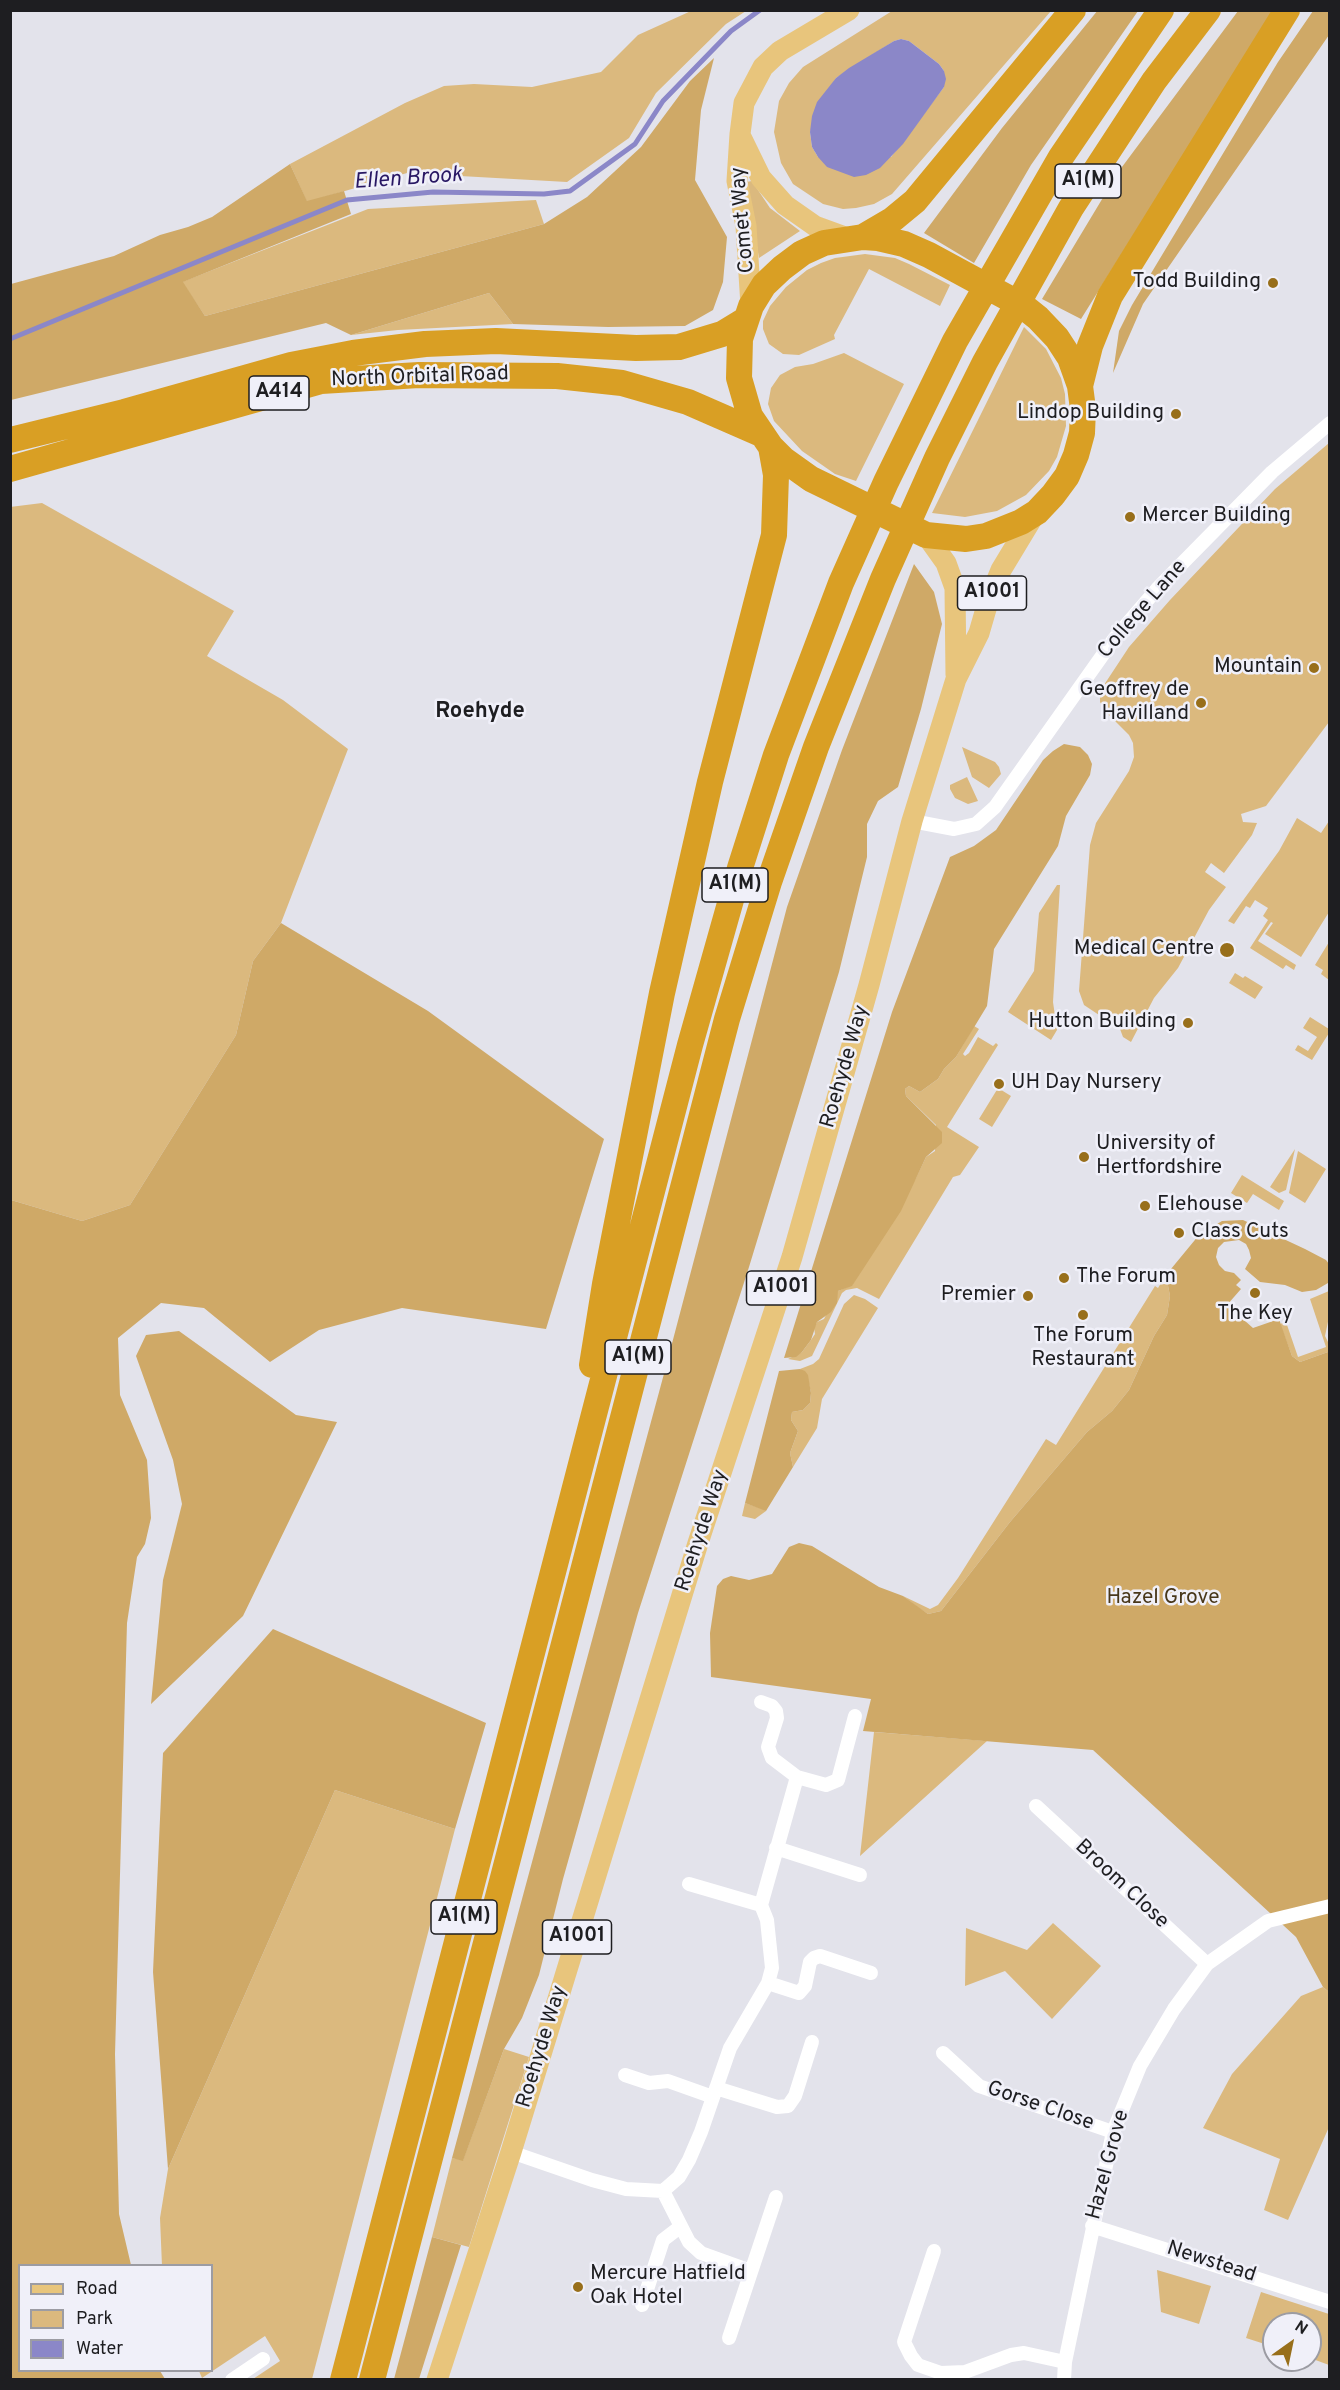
<!DOCTYPE html>
<style>
body{margin:0}
#map{position:relative;width:1340px;height:2390px;overflow:hidden;background:#e3e3eb;font-family:Overpass,sans-serif}
canvas{display:block}
.frame{position:absolute;inset:0;border:12px solid #1e1e21;pointer-events:none}
.legend{position:absolute;left:18px;top:2264px;width:195px;height:108px;box-sizing:border-box;background:#f0f0f9;border:2px solid #9c9ca3;margin:0;padding:8px 10px;list-style:none;font-size:18px;color:#1e1e21}
.legend li{display:flex;align-items:center;gap:12px;height:30px}
.legend b{width:30px;border:2px solid #9c9ca3}
.north{position:absolute;left:1262px;top:2312px;width:60px;height:60px;box-sizing:border-box;background:#f0f0f9;border:2px solid #9c9ca3;border-radius:50%;rotate:33deg;font-size:16px;font-weight:700;line-height:24px;text-align:center;color:#1e1e21}
.north::after{content:'';display:block;margin:auto;width:21px;height:27px;background:#986f1b;clip-path:polygon(50% 0,100% 100%,50% 72%,0 100%)}
</style>
<div id="map">
<canvas width="1340" height="2390"></canvas>
<div class="frame"></div>
<ul class="legend">
<li><b style="height:8px;background:#e8c57c"></b>Road</li>
<li><b style="height:16px;background:#dbb97e"></b>Park</li>
<li><b style="height:16px;background:#8b87c8"></b>Water</li>
</ul>
<div class="north">N</div>
</div>
<script>
const g = document.querySelector('canvas').getContext('2d');
g.lineJoin = 'round';
function fill(path, color) { g.fillStyle = color; g.fill(path, 'evenodd'); }
const shape = rows => new Path2D(rows.map(r => 'M' + r).join(''));
function stroke(path, color, width, dash) { g.strokeStyle = color; g.lineWidth = width; g.lineCap = dash ? 'butt' : 'round'; g.setLineDash(dash || []); g.stroke(path); }
function write(font, color, halo, rows, align = 'center') {
  g.font = font + ' Overpass,sans-serif'; g.lineWidth = 5; g.setLineDash([]); g.textBaseline = 'middle'; g.strokeStyle = halo; g.fillStyle = color; for (const [text, x, y, turn = 0] of rows) {
    g.save(); g.translate(x, y); g.rotate((+turn || 0) * Math.PI / 180); g.textAlign = isNaN(turn) ? turn : align; if (halo) g.strokeText(text, 0, 0); g.fillText(text, 0, 0); g.restore();
  }
}
fill(shape([
 [691,11,746,11,726,24,656,93,629,138,567,182,407,173,307,202,290,164,405,103,444,86,474,84,532,87,601,72,638,35],
 [892,11,1051,11,892,194,874,204,856,208,843,209,823,204,793,184,781,163,774,132,779,101,789,83,803,67],
 [901,39,909,41,939,64,944,71,944,87,891,157,818,157,812,147,810,132,836,78,894,41],
 [752,181,770,208,800,231,759,258,746,182],
 [536,200,544,224,205,316,182,282,368,209],
 [865,254,895,258,909,264,950,285,940,306,869,269,834,335,835,339,799,355,783,354,769,344,763,329,763,321,770,306,786,287,807,270,821,263,835,258],
 [489,293,513,324,398,330,351,335],
 [1024,327,1046,349,1061,378,1065,394,1066,426,1057,457,1049,471,1026,495,997,511,965,517,932,513],
 [844,353,904,384,856,481,835,474,802,451,774,421,768,404,771,388,780,375,795,367,813,364],
 [1329,443,1329,722,1266,806,1241,814,1243,822,1257,823,1252,835,1224,873,1211,863,1205,872,1226,887,1209,910,1178,968,1154,998,1131,1042,1123,1037,1120,1029,1084,1005,1079,991,1090,845,1096,823,1129,771,1134,757,1133,743,1129,735,1107,713,1100,702,1100,691,1129,647,1170,600,1275,489],
 [42,503,234,611,207,656,283,700,348,749,281,923,253,961,236,1035,130,1205,82,1221,11,1200,10,507],
 [962,747,995,762,999,767,1001,774,989,788,972,777],
 [967,777,978,801,968,804,955,798,950,789,950,785],
 [1297,818,1321,833,1329,821,1329,912,1301,957,1265,934,1273,923,1271,922,1258,941,1296,965,1294,970,1286,965,1283,969,1250,948,1268,920,1263,916,1268,908,1255,900,1250,908,1246,906,1234,924,1228,921,1279,851],
 [1057,885,1060,885,1053,1002,1057,1030,1051,1040,1008,1012,1034,971,1039,913],
 [1329,942,1329,980,1321,974,1323,970,1315,965],
 [1235,973,1243,978,1245,976,1263,987,1255,999,1229,983],
 [1310,1017,1329,1029,1329,1033,1312,1060,1295,1050,1298,1045,1308,1051,1317,1037,1303,1028],
 [974,1026,979,1029,963,1054,965,1056,969,1053,978,1037,993,1046,996,1043,998,1045,947,1127,979,1147,960,1175,953,1177,879,1299,857,1288,846,1290,842,1293,812,1356,800,1361,788,1359,802,1352,811,1340,815,1334,814,1328,817,1322,824,1319,838,1291,852,1285,916,1178,926,1157,935,1151,936,1125,906,1096,905,1089,909,1086,920,1092,938,1079,944,1069,956,1057],
 [998,1088,1011,1096,992,1127,979,1119],
 [1295,1149,1286,1190,1279,1193,1270,1187],
 [1298,1151,1326,1169,1305,1203,1289,1193],
 [1242,1175,1284,1201,1279,1210,1253,1194,1247,1203,1231,1193],
 [1166,1275,1170,1296,1167,1315,1154,1336,1129,1390,1112,1411,1087,1432,1010,1522,941,1611,928,1614,917,1607,903,1596,930,1609,938,1605,958,1578,1046,1439,1056,1445,1155,1286,1158,1288],
 [1329,1291,1329,1317,1325,1336,1329,1344,1329,1349,1328,1352,1300,1362,1292,1356,1280,1324,1286,1322,1298,1357,1326,1347,1310,1299],
 [854,1295,865,1299,878,1308,822,1399,817,1428,793,1467,790,1453,798,1431,791,1420,792,1412,803,1410,810,1403,811,1393,807,1375,800,1369,813,1364,819,1359,844,1304],
 [745,1503,763,1509,766,1511,755,1519,742,1516],
 [874,1732,987,1741,860,1856],
 [335,1790,455,1829,312,2379,253,2379,280,2361,265,2336,202,2378,199,2371,212,2370,212,2266,162,2266,160,2218,168,2169],
 [1053,1923,1101,1966,1052,2019,1005,1971,965,1986,966,1928,1027,1950],
 [1323,1987,1329,1992,1329,2127,1288,2220,1264,2210,1280,2159,1203,2128,1232,2074,1301,1996],
 [504,2049,529,2057,469,2247,432,2237,452,2158,463,2160],
 [1157,2270,1211,2286,1199,2324,1161,2312],
 [1261,2292,1329,2314,1329,2365,1310,2358,1310,2324,1274,2324,1274,2347,1246,2338]
]), '#dbb97e');
fill(shape([
 [1098,10,1138,11,1031,165,974,263,924,233,1002,128],
 [1238,11,1273,11,1081,319,1042,299,1119,171],
 [1313,11,1329,11,1329,35,1143,304,1113,373,1119,331,1132,305,1278,62],
 [714,58,701,110,695,180,727,237,723,282,713,310,685,326,608,327,513,324,489,293,351,335,326,323,11,400,11,284,114,256,160,235,188,227,212,217,290,164,307,201,344,191,351,214,183,282,205,316,544,224,587,197,641,147,690,81],
 [914,564,934,592,942,624,921,709,898,787,878,801,867,824,867,857,839,972,749,1267,638,1613,563,1879,539,1975,522,2018,504,2049,463,2161,452,2158,665,1370,787,907,842,750],
 [1064,744,1080,747,1088,755,1092,764,1090,775,1066,816,1058,846,994,949,987,1006,956,1057,944,1069,938,1079,920,1092,909,1086,905,1089,906,1096,942,1132,942,1143,926,1157,901,1211,852,1286,838,1291,837,1303,831,1312,817,1322,811,1340,802,1352,796,1357,784,1358,892,1012,950,857,974,846,996,830,1043,760,1053,751],
 [281,923,428,1011,604,1139,546,1329,402,1308,319,1330,270,1362,204,1308,161,1303,118,1338,120,1395,147,1460,151,1518,145,1544,137,1557,127,1623,115,2054,119,2214,131,2265,20,2266,20,2370,160,2371,165,2379,11,2379,11,1200,82,1221,130,1205,236,1035,253,961],
 [1243,1220,1305,1249,1326,1260,1329,1264,1328,1283,1316,1290,1302,1292,1285,1285,1260,1282,1245,1269,1251,1258,1249,1250,1246,1244,1239,1240,1224,1242,1218,1248,1216,1257,1219,1265,1225,1271,1234,1273,1241,1280,1236,1285,1241,1289,1227,1305,1253,1328,1279,1319,1292,1356,1300,1362,1328,1352,1329,1349,1329,1992,1323,1987,1296,1937,1093,1750,863,1731,871,1699,711,1677,710,1633,717,1586,723,1579,731,1576,749,1580,772,1574,789,1547,799,1543,812,1546,879,1587,903,1596,928,1614,941,1611,1010,1522,1087,1432,1112,1411,1129,1390,1154,1336,1167,1315,1170,1296,1166,1275,1199,1235,1222,1221],
 [179,1331,296,1415,337,1422,243,1616,151,1704,163,1580,182,1504,173,1460,136,1356,146,1335],
 [800,1369,805,1371,808,1375,811,1393,810,1403,803,1410,792,1412,791,1420,798,1431,790,1453,793,1467,766,1511,745,1503,779,1371],
 [273,1629,486,1723,455,1829,335,1790,168,2169,153,1972,163,1753],
 [432,2237,461,2245,419,2379,394,2379]
]), '#cfa967');
fill(shape([
 [901,39,909,41,939,64,944,71,946,79,944,87,903,144,880,168,866,175,854,177,827,167,818,157,812,147,810,132,812,116,817,102,836,78,849,68,894,41]
]), '#8b87c8');
stroke(shape([
 [10,339,347,200,433,192,544,194,570,191,635,144,663,101,731,31,760,10]
]), '#8b87c8', 5);
stroke(shape([
 [912,821,954,829,976,824,995,807,1114,639,1157,589,1272,472,1330,423],
 [797,1777,826,1785,838,1780,855,1716],
 [1036,1806,1207,1964],
 [776,1848,860,1875],
 [689,1884,761,1905],
 [768,1983,799,1993,805,1986,810,1962,814,1958,820,1956,871,1973],
 [943,2053,979,2086,1113,2132],
 [625,2075,649,2083,668,2081,713,2097],
 [716,2088,777,2107,788,2106,795,2096,812,2042],
 [511,2152,592,2180,626,2189,663,2191,679,2177,689,2160,701,2132,730,2048,768,1983,772,1968,767,1920,761,1905,797,1777,772,1758,768,1747,777,1718,776,1711,772,1706,761,1702],
 [663,2191,689,2242,701,2253,751,2271],
 [1092,2226,1330,2302],
 [934,2251,904,2342,911,2356,918,2365,941,2373,965,2372,1011,2355,1024,2353,1065,2362],
 [642,2305,663,2240,680,2227],
 [729,2338,776,2197],
 [232,2380,263,2359],
 [1064,2380,1065,2362,1113,2132,1140,2066,1174,2009,1207,1964,1268,1921,1330,1906]
]), '#fff', 14);
stroke(shape([
 [741,137,761,178,785,205,815,226,848,238],
 [751,306,746,226,737,181,740,134,744,103,763,67,780,51,849,10],
 [926,535,946,563,955,588,956,675],
 [437,2380,511,2152,698,1543,792,1257,869,985,912,821,956,679,979,633,988,602,1001,570,1036,512]
]), '#e8c57c', 21);
stroke(shape([
 [863,237,878,238,904,244,929,255,1023,306,1038,318,1057,338,1070,358,1080,386,1083,409,1082,433,1076,455,1067,476,1053,495,1037,512,1021,522,986,536,966,539,926,535,811,479,783,459,771,447,750,416,739,378,740,339,751,306,764,285,782,268,802,253,824,243,863,237],
 [863,237,892,220,915,201,1073,10],
 [1080,386,1090,346,1110,296,1287,10],
 [10,440,124,412,291,365,353,353,425,344,496,341,636,348,679,347,722,334,745,320],
 [10,469,321,381,419,375,557,376,622,383,688,402,759,433],
 [592,1365,605,1284,662,993,710,782,774,535,776,475,771,447],
 [343,2380,690,1045,740,868,776,755,841,583,886,482,955,341,1061,157,1161,10],
 [372,2380,727,1019,769,882,816,747,883,579,937,458,985,362,1071,208,1154,81,1208,10]
]), '#d99f24', 26);
for (const [x, y, r, color] of [
 [1273,283,6,"#986f1b"],
 [1176,414,6,"#986f1b"],
 [1130,517,6,"#986f1b"],
 [1314,668,6,"#986f1b"],
 [1201,703,6,"#986f1b"],
 [1227,950,8,"#986f1b"],
 [1188,1023,6,"#986f1b"],
 [999,1084,6,"#986f1b"],
 [1084,1157,6,"#986f1b"],
 [1145,1206,6,"#986f1b"],
 [1179,1233,6,"#986f1b"],
 [1064,1278,6,"#986f1b"],
 [1255,1293,6,"#986f1b"],
 [1028,1296,6,"#986f1b"],
 [1083,1315,6,"#986f1b"],
 [578,2287,6,"#986f1b"]
]) { const dot = new Path2D(); dot.arc(x, y, r, 0, 2 * Math.PI); g.fillStyle = color; g.fill(dot); stroke(dot, '#f0f0f9', 2); }
for (const [x, y, w] of [
 [1088,181,66],
 [279,393,60],
 [992,593,69],
 [735,885,66],
 [781,1288,69],
 [638,1357,66],
 [464,1917,66],
 [577,1937,69]
]) { const box = new Path2D(); box.roundRect(x - w / 2, y - 17, w, 34, 4.5); g.fillStyle = '#f0f0f9'; g.fill(box); stroke(box, '#1e1e21', 1.5); }
write('bold 20px', '#1e1e21', null, [
 ["A1(M)",1088,181],
 ["A414",279,393],
 ["A1001",992,593],
 ["A1(M)",735,885],
 ["A1001",781,1288],
 ["A1(M)",638,1357],
 ["A1(M)",464,1917],
 ["A1001",577,1937]
]);
write('21px', '#1e1e21', '#f0f0f9', [
 ["Comet Way",744,220,-95],
 ["North Orbital Road",420,378,-2],
 ["College Lane",1143,610,-49],
 ["Roehyde Way",846,1067,-74],
 ["Roehyde Way",703,1531,-72],
 ["Broom Close",1121,1885,43],
 ["Roehyde Way",543,2047,-73],
 ["Gorse Close",1040,2107,19],
 ["Hazel Grove",1109,2165,-75],
 ["Newstead",1211,2263,18]
]);
write('21px', '#1e1e21', '#f0f0f9', [
 ["Todd Building",1261,283],
 ["Lindop Building",1164,414],
 ["Mercer Building",1142,517,"left"],
 ["Mountain",1302,668],
 ["Geoffrey de",1189,691],
 ["Havilland",1189,715],
 ["Medical Centre",1214,950],
 ["Hutton Building",1176,1023],
 ["UH Day Nursery",1011,1084,"left"],
 ["University of",1096,1145,"left"],
 ["Hertfordshire",1096,1169,"left"],
 ["Elehouse",1157,1206,"left"],
 ["Class Cuts",1191,1233,"left"],
 ["The Forum",1076,1278,"left"],
 ["Premier",1016,1296],
 ["The Key",1255,1315,"center"],
 ["The Forum",1083,1337,"center"],
 ["Restaurant",1083,1361,"center"],
 ["Mercure Hatfield",590,2275,"left"],
 ["Oak Hotel",590,2299,"left"]
], 'right');
write('21px', '#48371a', '#f0f0f9', [
 ["Hazel Grove",1163,1599]
]);
write('italic 22px', '#281763', '#f0f0f9', [
 ["Ellen Brook",408,180,-4]
]);
write('bold 22px', '#1e1e21', '#f0f0f9', [
 ["Roehyde",480,713]
]);
</script>
